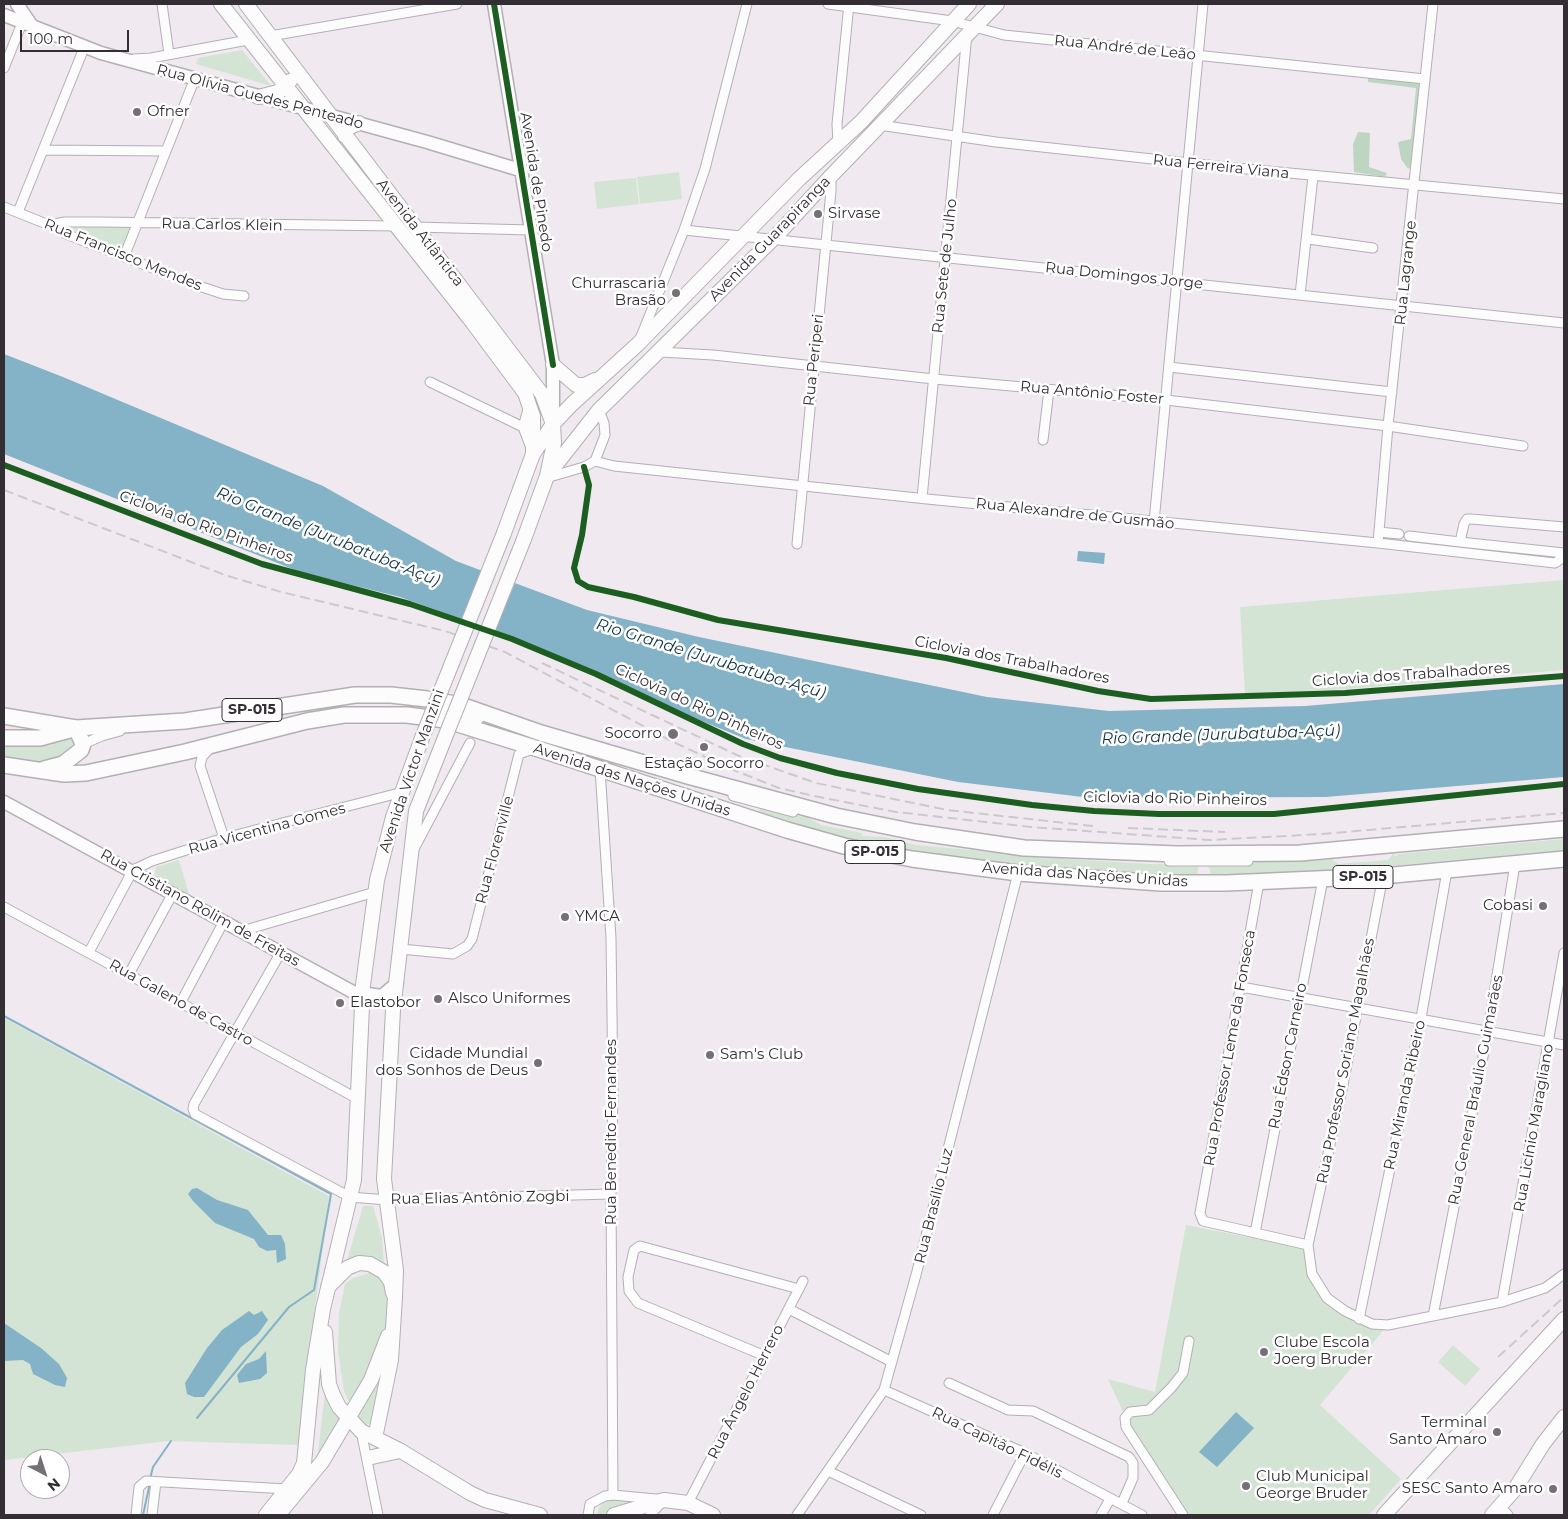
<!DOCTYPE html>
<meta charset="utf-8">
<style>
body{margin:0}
#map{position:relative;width:1568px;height:1519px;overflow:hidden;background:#f0eaf0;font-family:Montserrat,sans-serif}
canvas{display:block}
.frame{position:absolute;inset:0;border:5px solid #332e33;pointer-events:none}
.north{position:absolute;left:20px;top:1449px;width:50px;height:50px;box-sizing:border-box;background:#fff;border:1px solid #adabad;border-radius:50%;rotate:140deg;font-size:14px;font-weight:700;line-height:20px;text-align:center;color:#332e33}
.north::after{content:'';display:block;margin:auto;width:18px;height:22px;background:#757075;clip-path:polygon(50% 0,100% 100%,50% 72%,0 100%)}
.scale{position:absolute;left:20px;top:30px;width:109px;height:22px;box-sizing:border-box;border:2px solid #332e33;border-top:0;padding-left:6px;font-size:15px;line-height:18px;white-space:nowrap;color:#332e33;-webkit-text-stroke:4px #fff;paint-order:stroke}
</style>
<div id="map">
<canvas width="1568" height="1519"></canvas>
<div class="frame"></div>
<div class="north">N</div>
<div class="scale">100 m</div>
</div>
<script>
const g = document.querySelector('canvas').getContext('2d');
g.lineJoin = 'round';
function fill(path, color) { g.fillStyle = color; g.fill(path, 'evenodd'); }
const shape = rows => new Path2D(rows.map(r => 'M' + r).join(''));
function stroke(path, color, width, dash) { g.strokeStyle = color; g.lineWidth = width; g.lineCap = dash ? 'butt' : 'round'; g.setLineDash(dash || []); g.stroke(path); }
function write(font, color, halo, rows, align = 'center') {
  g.font = font + ' Montserrat,sans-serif'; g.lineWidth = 5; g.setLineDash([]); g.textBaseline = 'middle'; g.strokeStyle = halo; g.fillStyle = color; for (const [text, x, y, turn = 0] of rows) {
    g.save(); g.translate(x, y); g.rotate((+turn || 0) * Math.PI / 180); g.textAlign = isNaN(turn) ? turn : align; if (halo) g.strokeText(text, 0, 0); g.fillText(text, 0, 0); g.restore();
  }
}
fill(shape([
 [242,50,271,86,196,64,198,58],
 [679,172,682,199,640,204,637,177],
 [636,178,639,204,597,209,594,182],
 [62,225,132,226,122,252],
 [1564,580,1564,670,1347,689,1245,694,1240,607],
 [72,737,77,742,69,755,45,763,4,758,4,745,25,745],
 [725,804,757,812,764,807,788,815,807,817,821,825,862,833,862,836,885,837,916,845,1068,859,1150,864,1199,864,1197,876,1005,865,998,862,927,855,837,838],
 [1564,839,1564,850,1322,872,1214,876,1211,875,1209,867,1210,864,1332,859,1338,864,1388,860,1393,854,1396,856,1399,854],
 [179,860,189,894,157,877,155,872,156,867],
 [4,1018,329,1196,298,1445,169,1441,4,1460],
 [363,1206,373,1206,382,1237,384,1265,346,1264],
 [1186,1225,1303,1248,1312,1274,1327,1298,1345,1311,1388,1325,1320,1405,1401,1479,1369,1515,1180,1515,1128,1423,1108,1379,1155,1392],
 [373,1272,382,1277,391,1299,385,1336,353,1402,348,1400,344,1391,338,1351,339,1313,345,1284,353,1278],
 [1453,1345,1480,1369,1465,1386,1438,1362],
 [380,1373,371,1423,366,1425,355,1417],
 [327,1375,343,1417,317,1460],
 [614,1496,658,1501,649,1515,597,1515,599,1508,605,1501]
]), '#d3e4d4');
fill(shape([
 [1368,76,1420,81,1414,164,1408,169,1401,159,1398,142,1411,139,1416,88,1368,82],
 [1358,132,1370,133,1369,167,1387,173,1385,177,1354,172,1353,144]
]), '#bed6c1');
fill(shape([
 [4,354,63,377,323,486,456,561,587,610,699,637,987,697,1109,711,1305,706,1564,684,1564,777,1326,797,1091,798,958,782,746,739,616,686,515,638,400,597,300,572,4,454],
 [1078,551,1105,553,1104,564,1077,561],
 [197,1188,217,1200,248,1210,268,1235,281,1235,285,1244,286,1259,277,1263,276,1250,267,1251,259,1247,254,1239,215,1223,193,1201,188,1194,192,1189],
 [249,1311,254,1315,262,1311,268,1320,258,1334,241,1347,204,1397,194,1397,187,1394,185,1383,207,1348,222,1330],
 [4,1323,41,1348,59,1364,67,1378,65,1387,55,1385,33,1374,30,1364,23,1360,5,1361],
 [266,1351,267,1373,260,1379,239,1383,237,1375,246,1364,259,1359],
 [1236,1412,1254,1428,1217,1467,1199,1452]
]), '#84b3c7');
fill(shape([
 [485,569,516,581,494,633,464,623]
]), '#f0eaf0');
stroke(shape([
 [4,1016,331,1194,314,1290,289,1307,197,1418],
 [150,1479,153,1467,171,1441],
 [143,1515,150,1483]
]), '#84b3c7', 2);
const street = shape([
 [162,4,169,54],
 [828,4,952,21,1004,35,1425,79],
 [270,36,457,4],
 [134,59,151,58,248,40],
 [4,68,22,23],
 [879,125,996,142,1226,167,1564,199],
 [838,143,837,124,849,4],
 [43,150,166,151],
 [4,207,49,225,66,234,193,284,223,294,244,296],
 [18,212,84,48],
 [49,225,65,222,100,222,396,226],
 [414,227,531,230],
 [684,230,1564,323],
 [1308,239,1373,248],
 [124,257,195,78],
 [1300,295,1313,176],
 [640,339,684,230,705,169,747,4],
 [660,352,713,355,934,379,1166,400,1388,426,1523,446],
 [1169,367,1392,392],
 [430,382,523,427],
 [529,406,523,427,531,448],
 [1043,440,1049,390],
 [595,461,614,466,927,499,1378,543,1555,563,1564,557],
 [546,478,584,467,595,461,605,435,604,423,599,410],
 [922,498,967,34],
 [1154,522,1203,4],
 [1379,532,1399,534],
 [1409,536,1460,542,1464,524,1467,519,1471,519,1564,527],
 [1460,542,1564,553],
 [1378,543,1388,426,1433,4],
 [797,544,831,191,831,176],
 [431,707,479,719],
 [83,744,102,736,120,731],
 [212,746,202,757,200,766,224,838],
 [600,769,611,938,613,1090,611,1194,613,1495],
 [733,796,793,812],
 [414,849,470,743],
 [1169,861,1248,861],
 [1259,882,1200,1213,1203,1221,1308,1245,1312,1274,1327,1298,1345,1311,1372,1324,1388,1325,1502,1302,1545,1288,1564,1274],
 [4,907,358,1099],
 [242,931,375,892],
 [401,949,453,954,467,946,472,939,519,754,533,749],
 [89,952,133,870,152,861,224,838,403,792],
 [281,952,194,1104,193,1109,195,1114,350,1197,387,1200,611,1194],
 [129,974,173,893],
 [1241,987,1564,1045],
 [181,1002,224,921],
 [1255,1233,1323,879],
 [1308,1245,1343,1085,1383,876],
 [1502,1302,1564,953],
 [789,1309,892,1362],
 [1433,1316,1488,1031,1515,864],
 [1359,1319,1421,1018,1447,871],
 [765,1356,638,1303,629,1291,628,1277,634,1250,640,1246,799,1289],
 [949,1383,1008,1410,1033,1411,1129,1457,1133,1463,1133,1478,1122,1503],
 [884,1390,1025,1453,1142,1515],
 [361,1431,378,1515],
 [828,1471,921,1515],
 [688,1503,803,1281],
 [1500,1506,1508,1515],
 [136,1515,139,1487,146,1481,287,1489],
 [152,1515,156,1482],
 [588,1515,590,1504,605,1496,613,1495,656,1499],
 [650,1515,662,1502],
 [797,1515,884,1390,916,1275,1018,873],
 [993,1515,1025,1453],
 [1101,1515,1110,1499],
 [1183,1515,1126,1427,1125,1418,1130,1412,1149,1410,1171,1388,1183,1373,1189,1341]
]);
const secondary = shape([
 [17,4,32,26],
 [494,4,553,365,553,424],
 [4,15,101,53,427,142,520,170],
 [4,802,353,992,382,996,397,983]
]);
const primary = shape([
 [221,4,473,323,525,393,533,416,533,454],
 [246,4,542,394,553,424,554,443,547,476,524,539],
 [258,97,278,92,290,81],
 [345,136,348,128,359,123],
 [553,365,576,385,585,385,595,380],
 [547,476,599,410,778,234,831,176,997,4],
 [504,533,533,454,553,424,572,404,638,344,799,179,861,122,969,4],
 [328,1287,347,1268,359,1263,370,1264,384,1272,391,1282,393,1293],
 [325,1332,329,1384,333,1395,339,1407,361,1431,401,1451,470,1493,485,1500,540,1515],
 [375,1438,391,1360,395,1297,396,1270,384,1179,393,1010,416,811,444,740],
 [372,1457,400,1451],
 [266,1515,299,1474,304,1463,313,1370,323,1309,354,1180,363,985,377,880,393,817,422,738],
 [278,1515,322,1462,371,1380,388,1336],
 [614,1515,664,1500,688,1503,713,1515],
 [1384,1515,1564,1319],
 [1492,1515,1515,1489,1543,1444,1564,1417]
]);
const highway = shape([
 [4,716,76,728,185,721,355,695,391,695,427,699,461,705,541,733,688,776,836,816,915,832,1024,848,1177,854,1300,853,1564,829],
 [4,738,40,738,73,729],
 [4,765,64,774,86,773,185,752,307,721,344,715,407,715,445,720,548,752,787,830,844,846,912,859,1018,873,1161,883,1227,883,1383,876,1564,859],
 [44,769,63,764,81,750,83,744,76,728]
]);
stroke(street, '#b4afb4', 11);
stroke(secondary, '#b4afb4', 15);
stroke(primary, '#b4afb4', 16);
stroke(highway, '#b4afb4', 18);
stroke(street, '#fdfcfd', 9);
stroke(secondary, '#fdfcfd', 12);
stroke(primary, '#fdfcfd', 14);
stroke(highway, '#fdfcfd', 15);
stroke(shape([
 [4,490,225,575,281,592,445,631,505,652,671,741,736,771,779,788,814,796,896,812,1031,827,1210,840,1322,834,1564,813],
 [542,663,739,756,816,783,947,810,1093,826],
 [1128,828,1225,832],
 [1498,1357,1564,1297]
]), '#cbcacb', 2, [10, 5]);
const primaryBridge = shape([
 [422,738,504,533],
 [444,740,524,539]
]);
stroke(primaryBridge, '#b4afb4', 16, []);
stroke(primaryBridge, '#fdfcfd', 14);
stroke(shape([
 [494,4,553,365],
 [4,465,262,564,410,604,512,639,596,674,743,744,780,758,837,773,918,789,1032,805,1094,811,1159,814,1274,814,1564,784],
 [584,467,589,485,582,535,574,568,578,581,588,587,634,597,718,620,946,658,1098,691,1151,699,1345,693,1564,676]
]), '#1b5e20', 6);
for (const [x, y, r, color] of [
 [137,112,5,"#757075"],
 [818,214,5,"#757075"],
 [676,293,5,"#757075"],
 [673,734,6,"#757075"],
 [704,747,5,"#757075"],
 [1543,906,5,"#757075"],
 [565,917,5,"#757075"],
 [438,999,5,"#757075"],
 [340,1003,5,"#757075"],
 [710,1055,5,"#757075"],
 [538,1063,5,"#757075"],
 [1264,1352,5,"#757075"],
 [1497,1432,5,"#757075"],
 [1246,1486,5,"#757075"],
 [1553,1489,5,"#757075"]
]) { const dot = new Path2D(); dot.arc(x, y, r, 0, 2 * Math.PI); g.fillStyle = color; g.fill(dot); stroke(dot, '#fff', 2); }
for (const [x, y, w] of [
 [252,710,60],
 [875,852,60],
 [1363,877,60]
]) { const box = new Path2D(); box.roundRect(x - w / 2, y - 11.5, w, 23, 4); g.fillStyle = '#fff'; g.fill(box); stroke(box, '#332e33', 1); }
write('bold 14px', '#332e33', null, [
 ["SP-015",252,710],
 ["SP-015",875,852],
 ["SP-015",1363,877]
]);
write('15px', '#332e33', '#fff', [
 ["Rua André de Leão",1125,48,6],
 ["Rua Olívia Guedes Penteado",260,97,15],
 ["Rua Ferreira Viana",1221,167,6],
 ["Avenida de Pinedo",536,182,81],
 ["Rua Carlos Klein",222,225,1],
 ["Avenida Atlântica",420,233,52],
 ["Avenida Guarapiranga",770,239,-46],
 ["Rua Francisco Mendes",123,255,22],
 ["Rua Sete de Julho",945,266,-84],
 ["Rua Lagrange",1406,273,-84],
 ["Rua Domingos Jorge",1124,276,6],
 ["Rua Periperi",814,360,-84],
 ["Rua Antônio Foster",1092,393,5],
 ["Rua Alexandre de Gusmão",1075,514,6],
 ["Ciclovia do Rio Pinheiros",206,527,20],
 ["Ciclovia dos Trabalhadores",1012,660,11],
 ["Ciclovia dos Trabalhadores",1411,675,-4],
 ["Ciclovia do Rio Pinheiros",699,707,25],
 ["Avenida Víctor Manzini",412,771,-71],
 ["Avenida das Nações Unidas",632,780,18],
 ["Ciclovia do Rio Pinheiros",1175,799,1],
 ["Rua Vicentina Gomes",267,829,-15],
 ["Rua Florenville",495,850,-75],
 ["Avenida das Nações Unidas",1085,875,4],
 ["Rua Cristiano Rolim de Freitas",200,908,29],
 ["Rua Galeno de Castro",181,1003,29],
 ["Rua Professor Leme da Fonseca",1230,1048,-80],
 ["Rua Édson Carneiro",1288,1056,-79],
 ["Rua Professor Soriano Magalhães",1346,1061,-79],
 ["Rua General Bráulio Guimarães",1476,1090,-79],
 ["Rua Miranda Ribeiro",1405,1095,-78],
 ["Rua Licínio Maragliano",1534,1128,-80],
 ["Rua Benedito Fernandes",612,1132,-90],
 ["Rua Elias Antônio Zogbi",480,1198,-1],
 ["Rua Brasílio Luz",934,1206,-76],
 ["Rua Ângelo Herrero",746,1392,-63],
 ["Rua Capitão Fidélis",997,1443,26]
]);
write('15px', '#332e33', '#fff', [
 ["Ofner",147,112],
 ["Sirvase",828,214],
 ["Churrascaria",666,284,"right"],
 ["Brasão",666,301,"right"],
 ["Socorro",662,734,"right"],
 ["Estação Socorro",704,764,"center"],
 ["Cobasi",1533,906,"right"],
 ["YMCA",575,917],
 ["Alsco Uniformes",448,999],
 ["Elastobor",350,1003],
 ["Cidade Mundial",528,1054,"right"],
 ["dos Sonhos de Deus",528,1071,"right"],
 ["Sam's Club",720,1055],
 ["Clube Escola",1274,1343],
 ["Joerg Bruder",1274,1360],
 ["Terminal",1487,1423,"right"],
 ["Santo Amaro",1487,1440,"right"],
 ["Club Municipal",1256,1477],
 ["George Bruder",1256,1494],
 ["SESC Santo Amaro",1543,1489,"right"]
], 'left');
write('italic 16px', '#11333f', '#fff', [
 ["Rio Grande (Jurubatuba-Açú)",328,537,22],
 ["Rio Grande (Jurubatuba-Açú)",711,659,17],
 ["Rio Grande (Jurubatuba-Açú)",1221,735,-2]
]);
</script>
